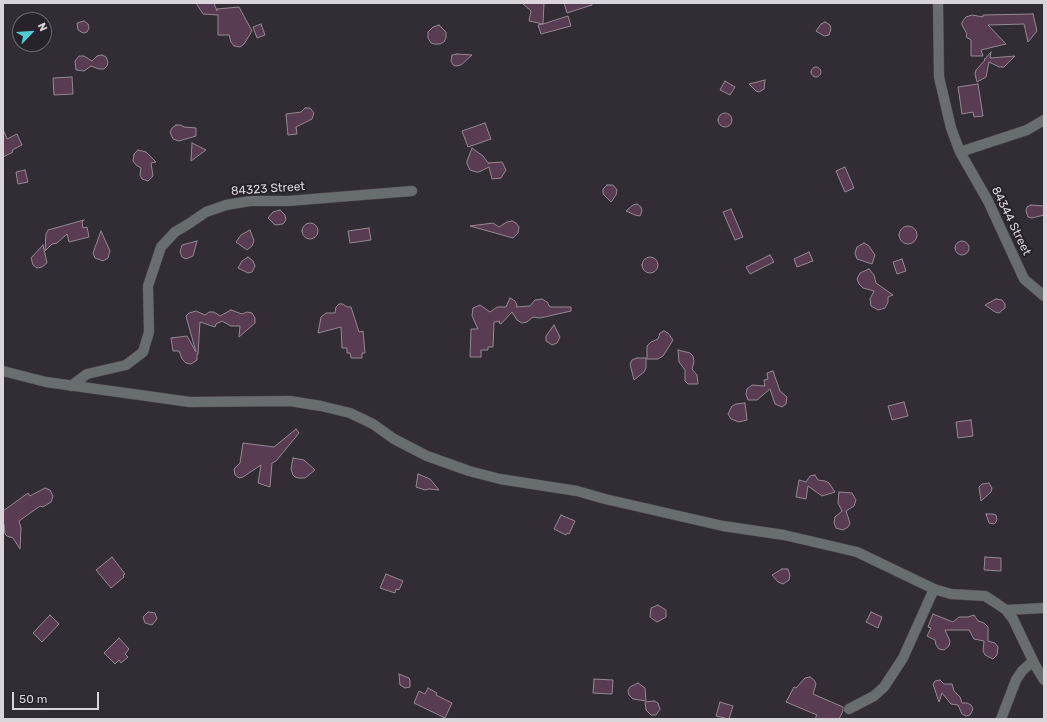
<!DOCTYPE html>
<style>
body{margin:0}
#map{position:relative;width:1047px;height:722px;overflow:hidden;background:#322c34;font-family:Rubik,sans-serif}
canvas{display:block}
.frame{position:absolute;inset:0;border:4px solid #d9d5da;pointer-events:none}
.north{position:absolute;left:12px;top:12px;width:40px;height:40px;box-sizing:border-box;background:#28222a;border:1px solid #6f6a70;border-radius:50%;rotate:65deg;font-size:11px;font-weight:700;line-height:16px;text-align:center;color:#d9d5da}
.north::after{content:'';display:block;margin:auto;width:14px;height:18px;background:#51ccd4;clip-path:polygon(50% 0,100% 100%,50% 72%,0 100%)}
.scale{position:absolute;left:12px;top:692px;width:87px;height:18px;box-sizing:border-box;border:2px solid #d9d5da;border-top:0;padding-left:5px;font-size:12px;line-height:14px;white-space:nowrap;color:#d9d5da;-webkit-text-stroke:3px #28222a;paint-order:stroke}
</style>
<div id="map">
<canvas width="1047" height="722"></canvas>
<div class="frame"></div>
<div class="north">N</div>
<div class="scale">50 m</div>
</div>
<script>
const g = document.querySelector('canvas').getContext('2d');
g.lineJoin = 'round';
function fill(path, color) { g.fillStyle = color; g.fill(path, 'evenodd'); }
const shape = rows => new Path2D(rows.map(r => 'M' + r).join(''));
function stroke(path, color, width, dash) { g.strokeStyle = color; g.lineWidth = width; g.lineCap = dash ? 'butt' : 'round'; g.setLineDash(dash || []); g.stroke(path); }
function write(font, color, halo, rows, align = 'center') {
  g.font = font + ' Rubik,sans-serif'; g.lineWidth = 4; g.setLineDash([]); g.textBaseline = 'middle'; g.strokeStyle = halo; g.fillStyle = color; for (const [text, x, y, turn = 0] of rows) {
    g.save(); g.translate(x, y); g.rotate((+turn || 0) * Math.PI / 180); g.textAlign = isNaN(turn) ? turn : align; if (halo) g.strokeText(text, 0, 0); g.fillText(text, 0, 0); g.restore();
  }
}
const building = shape([
 [196,3,214,3,217,11,217,9,239,7,252,31,244,44,240,47,234,46,231,42,229,35,218,35,218,15,203,14,196,3],
 [522,3,544,3,543,24,568,16,571,26,541,34,538,25,543,24,529,21,531,11,522,3],
 [564,3,592,3,592,5,567,13,564,3],
 [1033,14,1037,31,1028,42,1024,24,988,25,1006,44,981,50,983,56,971,56,971,40,966,37,967,34,962,25,962,22,966,17,972,15,983,17,983,15,1033,14],
 [84,21,88,24,89,28,87,32,83,33,78,30,77,23,84,21],
 [825,22,830,25,831,29,829,35,824,36,816,31,821,24,825,22],
 [261,24,265,35,257,38,253,27,261,24],
 [439,25,446,32,446,38,444,42,440,44,434,44,431,43,428,38,428,32,433,27,439,25],
 [991,52,990,58,1015,56,1004,67,999,67,989,62,986,77,977,82,975,74,976,70,985,60,984,59,985,59,991,52],
 [457,54,472,55,461,65,456,66,453,65,451,61,452,55,457,54],
 [102,55,106,57,108,62,107,66,104,69,99,69,91,66,84,71,76,70,75,61,79,56,84,56,92,61,97,56,102,55],
 '811 72a5 5 0 1 1 10 0a5 5 0 1 1-10 0Z',
 [72,77,73,94,54,95,53,78,72,77],
 [765,80,764,89,759,92,756,91,749,84,765,80],
 [725,81,735,87,730,95,720,90,725,81],
 [978,84,983,116,974,117,973,112,962,114,958,87,978,84],
 [305,108,310,108,314,113,312,119,296,127,297,134,288,135,286,114,301,112,305,108],
 '718 120a7 7 0 1 1 14 0a7 7 0 1 1-14 0Z',
 [485,123,491,139,468,147,462,131,485,123],
 [176,125,181,125,184,127,196,128,196,136,179,141,173,139,170,132,172,128,176,125],
 [3,129,7,139,17,134,22,145,12,150,13,152,3,157,3,129],
 [192,143,206,150,191,161,192,143],
 [472,148,483,156,489,164,488,163,502,162,506,170,501,178,492,179,489,167,479,172,476,172,470,170,467,164,467,161,472,148],
 [138,150,146,152,156,162,151,163,153,176,148,181,142,179,140,175,141,168,136,165,133,161,134,154,138,150],
 [845,167,854,188,845,192,836,171,845,167],
 [25,170,28,182,18,184,16,172,25,170],
 [607,185,613,185,617,190,616,195,611,202,603,194,603,189,607,185],
 [637,204,641,207,642,211,640,216,635,215,626,211,633,205,637,204],
 [1031,205,1044,206,1044,215,1032,218,1028,217,1026,211,1027,207,1031,205],
 [731,209,743,237,735,240,723,212,731,209],
 [280,210,285,215,286,220,283,224,275,225,268,218,273,212,280,210],
 [84,220,82,222,83,228,87,227,89,237,69,242,67,234,57,243,52,244,45,251,46,234,48,230,84,220],
 [512,221,516,223,519,227,518,233,513,238,470,226,493,223,499,227,507,222,512,221],
 '302 231a8 8 0 1 1 16 0a8 8 0 1 1-16 0Z',
 '899 235a9 9 0 1 1 18 0a9 9 0 1 1-18 0Z',
 [369,228,371,240,350,243,348,231,369,228],
 [250,230,254,241,252,246,247,250,236,242,241,235,250,230],
 [101,231,110,251,108,258,103,261,95,258,93,253,101,231],
 '955 248a7 7 0 1 1 14 0a7 7 0 1 1-14 0Z',
 [197,241,193,256,186,259,182,257,180,252,182,245,197,241],
 [864,243,869,246,875,255,872,264,857,259,855,253,857,247,864,243],
 [43,245,47,263,42,267,37,268,33,265,31,258,43,245],
 [809,252,813,261,797,267,794,259,809,252],
 [770,255,774,262,750,274,746,267,770,255],
 '642 265a8 8 0 1 1 16 0a8 8 0 1 1-16 0Z',
 [248,257,253,261,255,266,252,272,248,273,238,268,242,261,248,257],
 [902,259,906,271,897,274,893,262,902,259],
 [869,269,874,275,876,283,893,295,888,297,888,302,885,308,878,310,871,306,870,299,874,291,863,288,859,284,857,279,860,273,869,269],
 [510,298,515,301,517,305,516,307,530,306,535,300,542,299,547,302,550,307,571,307,571,311,540,318,533,317,527,322,522,323,517,320,512,312,501,324,499,323,500,321,494,322,493,347,488,347,488,350,481,350,481,357,470,357,471,329,478,329,472,316,473,308,480,305,490,312,497,307,506,307,510,298],
 [996,299,1002,300,1005,304,1005,308,999,313,995,312,985,305,996,299],
 [339,304,343,304,347,307,351,307,359,332,363,331,365,353,362,353,362,358,351,358,350,353,347,353,347,348,342,348,341,327,318,333,321,317,326,313,335,313,336,307,339,304],
 [231,310,242,314,247,312,252,313,255,318,255,323,239,337,240,326,231,326,222,321,216,324,215,327,200,322,198,354,197,354,197,360,191,364,186,363,182,359,179,351,173,351,171,338,187,336,196,352,187,320,186,316,189,313,196,311,205,315,209,312,214,312,220,316,231,310],
 [554,325,560,337,557,343,552,345,546,341,546,336,554,325],
 [664,331,668,333,673,340,663,356,658,359,647,359,647,346,651,342,658,339,660,333,664,331],
 [678,350,690,353,693,356,694,362,692,369,697,375,698,384,688,384,685,381,685,370,679,362,678,350],
 [637,358,646,358,646,368,644,372,634,380,630,364,632,360,637,358],
 [773,371,780,391,787,397,786,404,782,407,775,404,770,389,757,400,748,400,746,394,747,389,752,385,765,386,764,380,768,379,767,373,773,371],
 [904,402,908,416,892,420,888,406,904,402],
 [745,403,747,420,739,422,731,419,728,414,732,406,736,404,745,403],
 [971,420,973,436,958,438,956,422,971,420],
 [296,429,299,433,276,461,272,463,270,487,258,483,261,465,243,477,239,478,235,475,234,469,240,463,243,443,274,447,296,429],
 [293,458,304,460,315,470,305,478,298,478,295,477,293,475,291,469,293,458],
 [418,474,430,479,439,490,429,489,425,490,416,487,418,474],
 [815,475,818,480,825,481,829,483,835,492,822,496,808,486,806,499,796,497,799,480,806,482,810,476,815,475],
 [989,483,992,488,991,492,981,501,979,487,982,484,989,483],
 [45,488,50,490,53,496,51,502,43,507,40,506,19,521,21,528,20,549,13,538,7,536,5,534,4,524,3,524,3,511,28,493,30,496,45,488],
 [839,492,852,493,856,500,854,506,846,511,850,523,848,527,843,530,836,528,834,523,835,517,842,511,838,503,839,492],
 [986,514,993,514,996,515,997,519,996,522,994,524,989,523,986,514],
 [561,515,575,521,569,534,567,533,566,535,554,529,561,515],
 [112,557,125,574,123,575,124,577,111,588,96,570,112,557],
 [985,557,1001,558,1001,571,984,570,985,557],
 [782,569,788,569,790,575,789,580,783,584,778,582,772,575,782,569],
 [386,574,403,581,399,590,396,589,395,593,380,588,386,574],
 [658,605,666,610,666,617,657,622,650,617,651,608,658,605],
 [148,612,155,613,157,619,152,625,145,623,143,617,148,612],
 [871,612,882,617,878,628,866,622,871,612],
 [933,614,953,622,959,617,968,617,974,615,978,621,984,623,988,627,988,641,995,643,998,647,997,655,993,659,985,655,983,651,984,641,974,639,969,630,945,630,950,641,949,646,944,650,939,649,936,645,935,640,927,636,931,628,928,627,933,614],
 [50,615,59,624,42,642,33,633,50,615],
 [119,638,129,649,125,654,128,657,121,663,119,660,115,664,104,653,119,638],
 [399,674,409,678,410,681,410,687,405,688,400,685,399,674],
 [810,677,814,680,816,684,813,694,843,707,843,711,839,719,815,719,817,715,786,702,794,687,796,688,805,678,810,677],
 [594,679,613,680,612,694,593,693,594,679],
 [940,680,944,684,952,684,954,691,960,697,962,703,967,703,971,705,973,709,970,715,966,716,962,714,958,705,951,704,942,693,939,702,933,684,935,681,940,680],
 [638,683,645,688,646,701,633,699,629,695,628,691,630,687,638,683],
 [428,688,437,693,436,695,452,703,445,718,414,703,419,691,425,694,428,688],
 [654,701,658,703,660,709,656,715,651,715,646,710,645,702,654,701],
 [720,702,733,706,729,719,716,716,720,702]
]);
fill(building, '#593c51');
stroke(building, '#948a91', 1);
const minor = shape([
 [938,3,939,77,951,128,960,152,988,201,1024,279,1044,296],
 [960,152,1027,130,1044,120],
 [3,371,46,382,190,402,290,401,321,406,350,413,373,424,394,439,427,456,469,471,500,479,577,491,605,499,723,526,784,535,857,552,934,589,951,594,985,596,996,603,1006,610,1013,619,1035,665,1044,680],
 [71,386,87,374,126,365,143,352,149,332,148,286,161,247,175,232,190,223,206,212,226,205,250,201,288,201,412,191],
 [1006,610,1044,608],
 [849,709,874,696,884,687,903,658,934,589],
 [1001,719,1016,680,1022,671,1033,661]
]);
stroke(minor, '#4d474f', 11);
stroke(minor, '#686d6f', 10);
write('12px', '#d9d5da', '#28222a', [
 ["84323 Street",268,189,-4],
 ["84344 Street",1011,221,64]
]);
</script>
